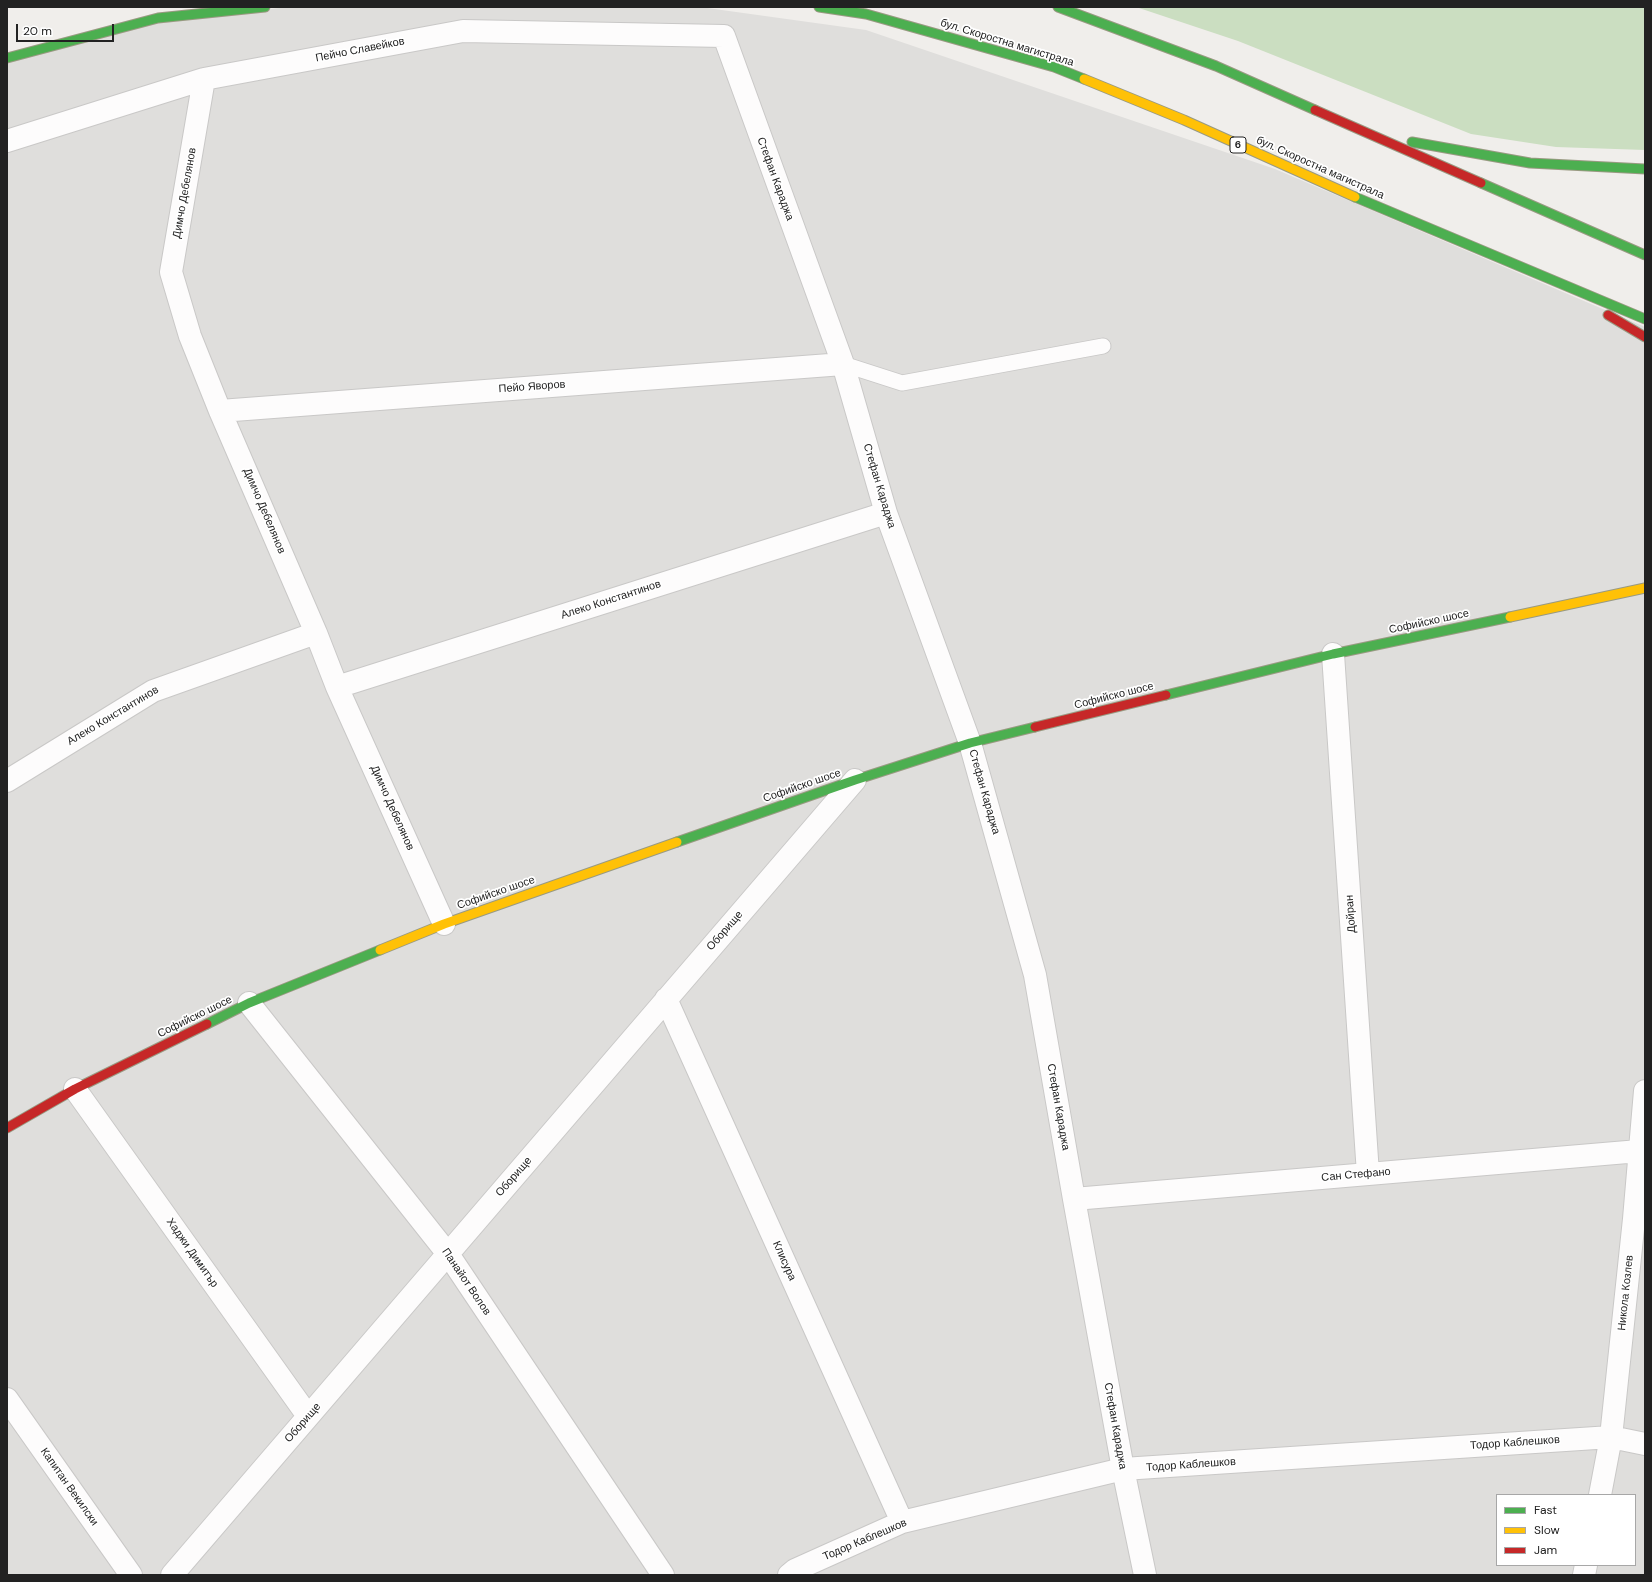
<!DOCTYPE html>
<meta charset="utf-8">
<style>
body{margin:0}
#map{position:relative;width:1652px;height:1582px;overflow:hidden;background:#f0eeeb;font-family:"DM Sans",sans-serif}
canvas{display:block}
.frame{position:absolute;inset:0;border:8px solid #222;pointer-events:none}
.legend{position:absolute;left:1496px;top:1494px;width:140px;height:72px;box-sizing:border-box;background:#fff;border:1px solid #a7a7a7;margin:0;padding:5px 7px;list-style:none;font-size:12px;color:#222}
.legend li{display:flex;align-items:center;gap:8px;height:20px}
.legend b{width:20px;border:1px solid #a7a7a7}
.scale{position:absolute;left:16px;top:24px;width:98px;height:18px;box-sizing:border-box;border:2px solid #222;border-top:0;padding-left:5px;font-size:12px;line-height:14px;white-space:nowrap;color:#222;-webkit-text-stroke:3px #fff;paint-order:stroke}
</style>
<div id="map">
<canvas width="1652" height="1582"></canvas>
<div class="frame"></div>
<ul class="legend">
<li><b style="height:5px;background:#4caf50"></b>Fast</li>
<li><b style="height:5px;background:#ffc107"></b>Slow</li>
<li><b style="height:5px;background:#c62828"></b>Jam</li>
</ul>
<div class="scale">20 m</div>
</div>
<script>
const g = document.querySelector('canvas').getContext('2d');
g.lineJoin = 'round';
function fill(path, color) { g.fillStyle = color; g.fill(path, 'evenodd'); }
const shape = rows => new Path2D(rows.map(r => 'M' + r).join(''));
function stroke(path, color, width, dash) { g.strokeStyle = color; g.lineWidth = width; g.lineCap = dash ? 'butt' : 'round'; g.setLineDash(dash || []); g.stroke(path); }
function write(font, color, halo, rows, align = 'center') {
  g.font = font + ' "DM Sans",sans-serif'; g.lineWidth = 3.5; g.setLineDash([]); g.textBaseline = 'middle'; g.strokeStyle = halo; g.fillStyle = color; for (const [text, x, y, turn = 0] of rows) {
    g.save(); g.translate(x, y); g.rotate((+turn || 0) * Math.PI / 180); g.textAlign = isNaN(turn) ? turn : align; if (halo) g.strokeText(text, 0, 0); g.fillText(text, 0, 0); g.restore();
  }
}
fill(shape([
 [289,7,700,7,866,30,1275,169,1645,327,1645,1575,7,1575,7,61,159,20],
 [1497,1495,1635,1495,1635,1565,1497,1565]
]), '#dfdedc');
fill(shape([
 [1136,7,1645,7,1645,150,1556,147,1471,134,1238,41]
]), '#cbdec1');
const lane = shape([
 [843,364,902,383,1103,346]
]);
const street = shape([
 [204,79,171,272,190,336,220,411,316,633,337,687,444,924],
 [7,141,204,79,463,31,724,36,843,364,886,513,970,743,1035,975,1074,1199,1123,1469,1145,1575],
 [220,411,843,364],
 [1333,654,1368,1174],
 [337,687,886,513],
 [7,781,153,691,316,633],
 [666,999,902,1522],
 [249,1003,448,1254,663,1575],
 [75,1089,308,1416],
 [1074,1199,1639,1151],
 [7,1399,131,1575],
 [1600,1495,1611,1437,1634,1219,1645,1091],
 [172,1575,855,780],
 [789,1575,795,1570,902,1522,1123,1469,1611,1437,1645,1444],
 [1584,1575,1586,1565]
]);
const fast = shape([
 [819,7,866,14,1054,67,1084,79],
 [1058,7,1216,66,1315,110],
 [7,58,158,18,265,7],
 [1412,142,1530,163,1645,169],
 [1481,183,1645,255],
 [1355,197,1645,319],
 [1166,695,1333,654,1510,617],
 [677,842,855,780,970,743,1035,727],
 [207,1024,249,1003,380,950]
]);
const slow = shape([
 [1084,79,1184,120,1355,197],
 [1510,617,1645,588],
 [380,950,444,924,677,842]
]);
const jam = shape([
 [1315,110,1481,183],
 [1608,315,1645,337],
 [1035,727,1166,695],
 [7,1128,75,1089,207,1024]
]);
stroke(lane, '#c9c8c7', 17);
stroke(street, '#c9c8c7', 24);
stroke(fast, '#999a82', 11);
stroke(slow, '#999a82', 11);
stroke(jam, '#999a82', 11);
stroke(lane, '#fdfcfc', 15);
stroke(street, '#fdfcfc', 22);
stroke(fast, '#4caf50', 9);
stroke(slow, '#ffc107', 9);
stroke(jam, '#c62828', 9);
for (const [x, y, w] of [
 [1238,145,16]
]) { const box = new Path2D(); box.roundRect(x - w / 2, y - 8, w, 16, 3); g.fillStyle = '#fff'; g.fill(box); stroke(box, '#222', 1); }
write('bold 10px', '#222', null, [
 ["6",1238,145]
]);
write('11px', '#222', '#fff', [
 ["бул. Скоростна магистрала",1007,43,17],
 ["Пейчо Славейков",360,50,-11],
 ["бул. Скоростна магистрала",1320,168,24],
 ["Стефан Караджа",775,179,70],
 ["Димчо Дебелянов",185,193,-80],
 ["Пейо Яворов",532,387,-4],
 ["Стефан Караджа",879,486,73],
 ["Димчо Дебелянов",264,511,67],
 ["Алеко Константинов",611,600,-18],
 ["Софийско шосе",1429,622,-12],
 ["Софийско шосе",1114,696,-14],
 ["Алеко Константинов",113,716,-31],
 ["Софийско шосе",802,786,-19],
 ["Стефан Караджа",984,792,74],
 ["Димчо Дебелянов",392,808,66],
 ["Софийско шосе",496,893,-19],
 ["Дойран",1351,914,-94],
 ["Оборище",725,931,-49],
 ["Софийско шосе",195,1017,-26],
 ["Стефан Караджа",1058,1107,80],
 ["Сан Стефано",1356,1175,-5],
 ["Оборище",514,1177,-49],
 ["Хаджи Димитър",192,1253,55],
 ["Клисура",784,1261,66],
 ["Панайот Волов",466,1282,56],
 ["Никола Козлев",1626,1293,-84],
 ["Оборище",303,1423,-49],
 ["Стефан Караджа",1115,1426,80],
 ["Тодор Каблешков",1515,1443,-4],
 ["Тодор Каблешков",1191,1465,-4],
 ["Капитан Векилски",69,1487,55],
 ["Тодор Каблешков",865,1540,-23]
]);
</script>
